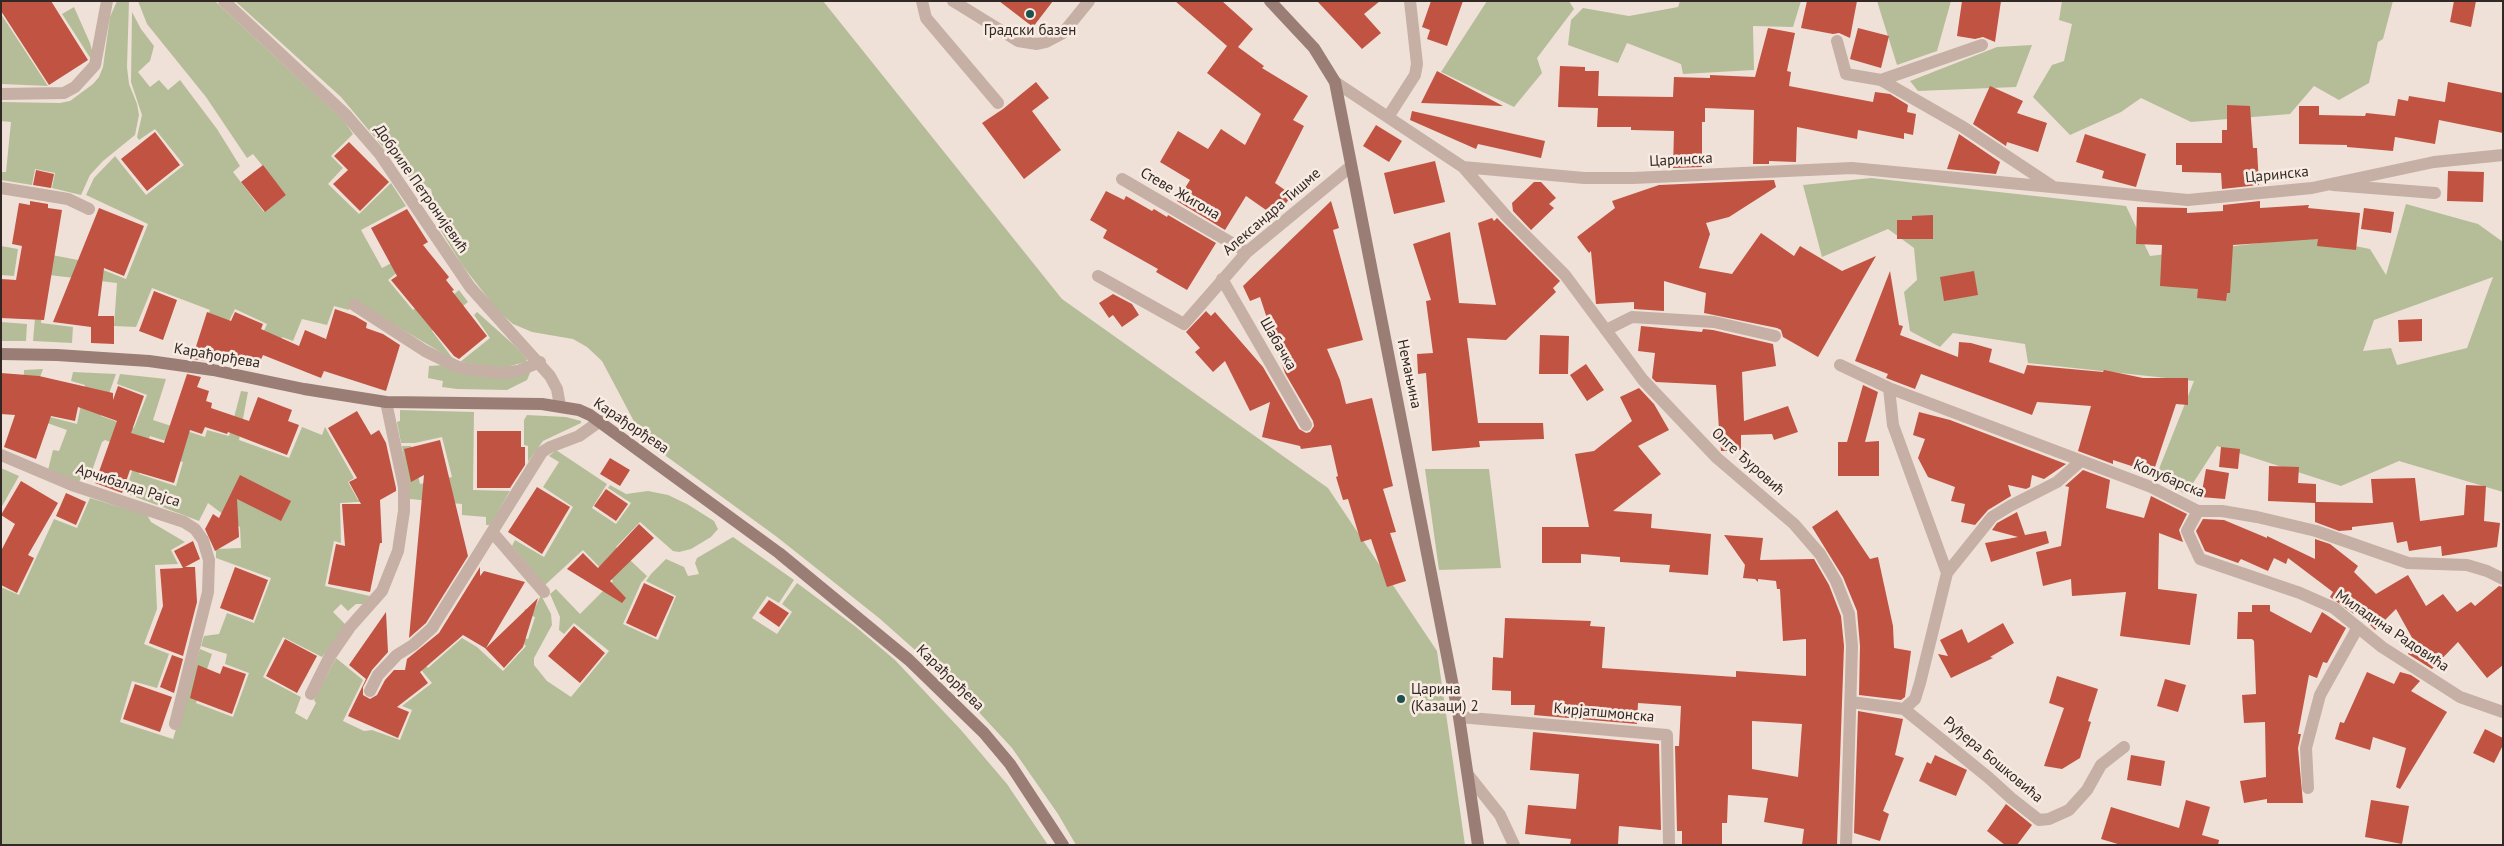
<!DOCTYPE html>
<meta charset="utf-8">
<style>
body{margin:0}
#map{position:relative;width:2504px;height:846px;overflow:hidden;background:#efe1d7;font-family:"PT Sans",sans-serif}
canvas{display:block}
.frame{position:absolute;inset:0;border:2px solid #322825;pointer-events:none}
</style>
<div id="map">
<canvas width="2504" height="846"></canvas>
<div class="frame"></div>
</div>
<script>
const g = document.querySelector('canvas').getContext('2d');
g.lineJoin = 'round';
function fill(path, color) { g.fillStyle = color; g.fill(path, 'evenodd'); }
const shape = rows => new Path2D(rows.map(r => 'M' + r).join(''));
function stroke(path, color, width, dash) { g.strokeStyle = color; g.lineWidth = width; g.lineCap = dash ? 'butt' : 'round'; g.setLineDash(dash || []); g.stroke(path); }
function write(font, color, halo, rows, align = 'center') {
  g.font = font + ' "PT Sans",sans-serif'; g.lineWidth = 5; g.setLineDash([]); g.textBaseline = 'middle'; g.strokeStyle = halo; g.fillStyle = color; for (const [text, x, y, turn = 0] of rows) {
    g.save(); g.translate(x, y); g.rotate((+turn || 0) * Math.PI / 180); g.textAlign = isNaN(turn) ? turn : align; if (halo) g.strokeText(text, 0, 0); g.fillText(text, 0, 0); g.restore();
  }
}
fill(shape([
 [117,1,129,1,127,67,129,84,137,104,139,115,135,135,103,161,90,175,81,195,52,188,55,173,35,169,32,185,1,180,1,172,6,172,11,122,1,121,1,102,60,103,70,101,93,84,99,77,103,67,110,17],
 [138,1,215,1,344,121,353,134,331,156,343,168,328,184,359,214,391,183,406,206,361,230,382,268,424,246,426,249,388,280,413,310,431,296,440,306,459,290,468,302,432,331,454,360,354,301,349,310,334,306,327,325,302,319,293,341,282,337,278,345,261,337,267,324,235,309,224,331,205,323,210,310,152,288,136,327,114,326,117,283,49,275,52,255,78,260,126,279,148,224,86,195,94,178,115,156,146,195,184,165,155,129,139,140,137,137,142,115,131,82,132,12,141,29,154,46,150,61,138,72,150,87,159,80,168,90,180,80,217,129,240,166,233,172,264,212,286,195,253,154,247,158,206,97,147,24],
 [235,1,823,1,1062,299,1328,488,1437,651,1465,845,1076,845,1058,814,1012,748,950,681,879,618,777,537,655,448,638,429,602,361,587,347,573,339,532,332,513,324,498,311,462,265,438,226,431,189,407,176,341,97],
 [1487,1,1569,1,1574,9,1537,58,1542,73,1514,107,1441,72],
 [1680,1,1801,1,1793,27,1753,26,1754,70,1683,74,1681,64,1627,43,1618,63,1568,45,1571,20,1583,8,1629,16,1678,7],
 [1877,1,1951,1,1937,51,1897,65],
 [2062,1,2393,1,2383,39,2378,42,2369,83,2339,100,2314,86,2290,114,2191,122,2141,98,2121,112,2070,135,2033,97,2052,65,2064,61,2072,24,2059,20],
 [74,7,90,43,94,58,91,59,62,14],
 [1,14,48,86,1,84],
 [2032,45,2016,87,1918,91,1910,81,1997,47],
 [1871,178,2126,206,2150,256,2310,237,2370,249,2386,275,2406,204,2478,224,2503,242,2503,492,2399,461,2341,486,2217,446,2186,494,2155,479,2194,381,2028,363,2025,344,1953,333,1940,347,1910,331,1904,292,1917,280,1914,248,1888,229,1822,257,1803,185],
 [2493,277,2467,348,2397,365,2391,348,2363,351,2374,320],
 [1,246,18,249,14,276,1,275],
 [38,283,45,284,41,323,73,327,72,343,33,341],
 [477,312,514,345,527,359,526,362,502,368,460,362,490,338,474,315],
 [1,322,27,324,26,341,1,341],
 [443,365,527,371,530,373,527,380,507,390,457,389,442,387,443,381,428,378,429,366],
 [43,369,30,404,42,415,77,424,85,385,71,381,73,372,116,374,101,416,134,428,147,395,117,384,120,374,166,379,153,420,205,437,207,430,229,436,241,391,248,392,239,440,289,458,302,427,322,435,325,427,354,478,348,482,358,500,370,494,374,501,340,503,341,543,334,541,325,586,370,596,364,604,356,604,348,611,341,604,333,612,346,625,322,657,283,637,263,677,301,697,295,713,307,720,316,703,314,700,336,658,363,680,343,721,364,731,372,730,400,740,412,710,402,706,432,683,412,659,416,655,428,668,462,638,477,647,503,671,526,646,515,636,528,639,535,617,524,613,525,609,534,610,541,595,551,614,552,625,534,658,534,665,547,681,571,697,609,651,574,623,564,634,559,630,560,617,550,594,556,589,580,614,613,581,583,550,545,585,512,546,515,540,544,557,573,507,543,487,559,462,549,456,556,450,607,484,592,508,616,524,631,503,608,488,610,485,626,494,648,491,668,495,687,504,714,521,718,529,711,537,691,549,679,552,673,551,640,522,616,547,647,576,641,583,623,624,658,640,676,596,646,581,651,574,666,559,684,567,688,576,699,574,695,563,697,558,733,537,794,580,779,603,767,596,752,618,777,634,792,612,782,604,797,583,856,627,895,660,961,730,1007,784,1048,845,1,845,1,587,19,595,54,519,77,528,90,498,147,515,151,522,185,542,171,550,178,564,155,565,157,609,144,644,169,654,157,688,132,681,120,722,173,739,200,649,212,654,196,703,233,717,249,673,225,664,227,654,201,646,204,636,219,634,227,613,254,623,271,578,216,558,216,549,241,548,240,527,208,503,199,521,125,493,137,456,143,459,139,474,176,486,183,462,165,456,169,442,150,436,143,455,105,440,102,442,92,471,85,469,79,482,48,470,53,450,59,451,67,430,22,414,24,370],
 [400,410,474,412,473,490,510,491,490,525,486,525,486,517,462,515,462,504,410,499,402,446,411,446,420,484,452,477,442,437,415,443,401,443,397,422,400,421],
 [527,415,566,417,581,421,581,423,543,441,528,462,528,446,524,445,524,420],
 [1,468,19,476,1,508],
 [1425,469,1489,469,1501,568,1439,570]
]), '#b5bd98');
fill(shape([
 [1,1,51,1,88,60,49,85,1,11],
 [999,1,1053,1,1033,27],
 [1175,1,1222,1,1253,29,1238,47,1264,66,1262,68,1308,96,1293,120,1304,126,1275,183,1292,195,1276,217,1246,196,1225,230,1177,201,1190,180,1160,162,1178,131,1208,149,1221,129,1245,145,1261,114,1207,73,1227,46],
 [1317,1,1380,1,1364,14,1381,33,1362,49],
 [1431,1,1463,1,1447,46,1427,39,1430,30,1422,27],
 [1807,1,1857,1,1850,38,1839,33,1833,34,1801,28],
 [1962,1,2001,1,1995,42,1983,37,1975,39,1957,36],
 [2454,1,2476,1,2471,27,2450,22],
 [1768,28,1795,33,1787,71,1791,72,1789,86,1873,102,1875,92,1890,94,1908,105,1907,112,1916,114,1913,135,1904,133,1904,139,1858,130,1857,139,1797,127,1796,162,1769,161,1769,164,1753,164,1754,110,1705,108,1705,122,1702,122,1702,167,1673,168,1674,131,1631,130,1631,127,1597,127,1598,108,1558,107,1560,66,1585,67,1585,71,1599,71,1598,96,1673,97,1674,77,1710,78,1710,75,1755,77],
 [1858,28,1889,36,1881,68,1850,59],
 [1437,71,1503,106,1421,103],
 [1036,82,1049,98,1032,111,1061,150,1024,179,982,123,1003,109],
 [2448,82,2503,93,2503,133,2439,120,2435,144,2395,137,2393,151,2347,147,2347,145,2299,144,2299,106,2319,106,2319,115,2365,116,2366,113,2395,116,2398,99,2408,101,2409,96,2445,102],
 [1990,86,2023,101,2017,113,2047,123,2038,152,2007,142,2006,146,1973,124],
 [2227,105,2250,106,2253,148,2257,148,2259,185,2222,189,2221,173,2182,172,2182,165,2176,165,2176,143,2222,143,2222,130,2227,130],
 [1412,111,1545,141,1541,158,1478,144,1476,149,1410,120],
 [1376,125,1402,141,1389,162,1363,146],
 [155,132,180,165,147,191,121,159],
 [1959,134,2000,162,1996,174,1947,169],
 [2085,134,2146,154,2136,187,2102,178,2104,171,2076,162],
 [349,142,389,182,360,211,333,184,348,170,334,156],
 [1435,161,1445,202,1394,214,1384,173],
 [263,165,286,195,265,212,241,182],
 [36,170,54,174,51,188,33,185],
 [2448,171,2484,172,2483,202,2447,201],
 [1774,180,1776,187,1729,217,1706,223,1710,234,1699,268,1732,274,1761,233,1794,256,1800,246,1842,271,1876,256,1818,357,1783,337,1781,330,1777,328,1704,313,1706,293,1664,281,1664,311,1634,309,1634,302,1596,304,1591,251,1589,253,1577,237,1615,208,1612,201,1659,185],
 [1534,182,1541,182,1556,198,1549,204,1554,208,1531,230,1513,211,1512,203],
 [1106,191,1124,200,1126,196,1152,211,1154,209,1167,217,1168,215,1216,243,1187,290,1156,272,1158,269,1103,238,1107,230,1090,220],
 [30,201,48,204,48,208,62,210,44,320,1,318,1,279,16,280,22,246,12,244,19,203,30,205],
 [1331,201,1339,228,1333,230,1363,340,1327,349,1340,380,1346,404,1372,398,1393,486,1383,489,1396,532,1390,533,1406,581,1387,587,1371,539,1361,542,1348,499,1343,500,1336,477,1338,476,1331,445,1301,449,1300,446,1262,437,1270,402,1250,411,1225,361,1213,372,1195,352,1200,348,1186,332,1206,311,1211,316,1215,312,1263,367,1299,429,1306,433,1310,432,1314,426,1313,421,1285,373,1260,297,1250,301,1243,286],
 [2260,201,2260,208,2309,205,2308,208,2360,213,2356,250,2317,246,2318,239,2233,245,2230,293,2227,293,2226,301,2197,298,2198,289,2160,286,2162,245,2136,244,2137,207,2187,208,2187,213,2223,211,2223,205],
 [99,208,144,226,124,276,104,268,98,316,114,316,114,344,91,343,91,327,53,322],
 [2364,208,2394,212,2391,233,2361,229],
 [407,209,428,242,423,245,449,277,446,280,454,290,452,291,487,336,459,359,454,356,391,280,397,276,371,228],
 [1933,215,1933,239,1897,239,1897,220,1912,220,1912,216],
 [1492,218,1494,221,1497,218,1560,281,1553,288,1556,292,1506,340,1467,338,1478,423,1543,423,1544,439,1479,441,1480,447,1432,451,1426,373,1418,374,1417,354,1433,353,1426,301,1431,300,1413,244,1450,232,1459,303,1496,305,1478,223],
 [1890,271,1899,325,1903,326,1900,335,1958,357,1959,342,1971,343,1992,349,1989,362,2024,374,2027,365,2103,372,2104,370,2143,378,2188,378,2188,405,2176,404,2153,473,2113,460,2113,464,2078,451,2091,406,2037,402,2032,415,1921,374,1915,389,1886,378,1888,374,1855,361],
 [1974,271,1978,295,1944,301,1940,277],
 [154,291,177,300,163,340,139,331],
 [1113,294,1132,304,1139,315,1122,327,1113,315,1109,318,1099,303],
 [335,309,355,316,367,323,366,328,383,334,400,345,386,391,324,371,321,378,263,355,257,369,212,350,208,361,192,359,207,312,231,321,235,312,263,324,261,329,299,346,305,330,326,339],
 [2422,319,2422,341,2399,342,2398,320],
 [1641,326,1702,332,1703,329,1713,330,1773,344,1776,366,1742,372,1744,421,1788,406,1798,432,1774,440,1772,434,1741,435,1741,450,1721,451,1720,436,1715,436,1714,431,1719,429,1716,385,1656,382,1652,378,1655,353,1638,351],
 [1540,335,1569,336,1568,374,1539,374],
 [1586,364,1604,390,1587,401,1570,375],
 [1,373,39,376,113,393,113,400,118,386,144,396,131,433,164,443,187,374,201,377,197,387,209,391,206,401,212,403,211,408,249,421,258,397,292,410,288,421,299,425,287,455,228,432,227,434,205,427,202,434,190,430,174,483,130,470,122,493,95,483,117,421,78,407,75,421,51,416,36,459,4,447,15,415,1,414],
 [1863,385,1878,392,1865,442,1879,441,1879,476,1838,476,1838,442,1847,442],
 [1639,388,1654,404,1669,430,1638,446,1661,474,1613,511,1652,514,1651,528,1711,534,1708,575,1669,572,1670,565,1620,562,1620,557,1581,554,1581,563,1542,563,1542,527,1589,527,1575,454,1594,451,1632,421,1620,397],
 [357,411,371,435,379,430,386,443,396,488,396,491,380,500,382,543,380,543,370,592,328,584,336,544,345,546,342,504,361,504,349,482,357,478,328,428],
 [1919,412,1950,420,2066,464,2044,479,2032,475,2030,487,2026,489,2008,485,2011,496,1988,510,1975,525,1961,522,1965,504,1951,501,1955,487,1928,477,1918,458,1925,439,1913,435],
 [477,431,521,431,521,447,525,447,525,465,510,488,477,488],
 [440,440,468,556,426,623,409,638,424,475,411,482,404,449],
 [2221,447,2240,449,2238,469,2219,467],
 [610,458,630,470,620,486,600,474],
 [2269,466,2299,467,2298,483,2316,484,2316,502,2373,503,2371,479,2415,478,2420,521,2464,515,2466,485,2486,486,2484,521,2500,523,2497,547,2442,556,2441,546,2409,551,2407,541,2397,543,2393,522,2352,527,2352,530,2339,531,2315,522,2315,503,2268,501],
 [2206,469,2229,473,2225,499,2201,497],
 [2083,470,2110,480,2106,508,2144,518,2151,496,2187,514,2179,530,2183,542,2159,533,2158,589,2197,594,2190,645,2120,636,2126,592,2072,596,2071,579,2043,586,2036,552,2061,546,2069,487,2065,486],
 [240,475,291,501,281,521,237,499,239,537,215,551,205,529,213,514,219,518],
 [21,481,58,503,28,555,34,558,17,593,1,585,1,551,15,524,1,515],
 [537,487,570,507,542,554,508,532],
 [606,489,628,504,616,521,594,506],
 [66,493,86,502,76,525,56,516],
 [1837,510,1870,559,1878,557,1893,626,1894,648,1911,651,1905,697,1901,700,1859,695,1860,646,1857,611,1843,577,1812,527],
 [2017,512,2025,535,2046,531,2049,543,1991,562,1985,543,2018,537,1992,530,1997,523],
 [2203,519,2224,520,2267,538,2267,536,2315,559,2315,539,2330,544,2358,566,2354,572,2376,594,2408,575,2426,606,2443,594,2457,612,2471,602,2475,606,2499,586,2503,587,2503,665,2487,678,2458,642,2432,669,2408,654,2415,643,2396,609,2375,630,2356,610,2354,614,2330,597,2333,592,2288,558,2286,564,2274,558,2268,571,2241,559,2238,563,2205,551,2196,531],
 [639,524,654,538,610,581,626,598,622,603,567,569,583,553,598,568],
 [1724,535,1763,538,1760,560,1814,559,1829,585,1841,616,1844,646,1837,845,1802,845,1804,829,1764,822,1768,798,1728,795,1727,823,1722,823,1722,845,1682,845,1682,831,1677,831,1675,746,1679,746,1681,706,1638,703,1637,724,1534,715,1535,705,1511,705,1511,691,1492,690,1493,657,1503,658,1505,618,1591,621,1590,626,1605,627,1602,668,1736,677,1736,671,1806,676,1806,639,1783,641,1780,589,1777,589,1776,581,1758,579,1758,582,1755,579,1743,578,1745,565],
 [1752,721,1802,724,1798,777,1752,769],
 [193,541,200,559,185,567,195,567,197,602,183,656,149,643,163,606,160,569,183,568,174,551],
 [235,567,268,580,253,620,220,608],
 [480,567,480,576,484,571,525,582,486,648,538,598,523,647,504,668,485,648,463,635,420,672,428,683,397,707,409,712,398,738,348,716,366,679,349,665,386,612,388,652,372,670,363,687,363,695,370,699,377,695,385,680,394,670,405,670,407,659,439,633],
 [644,583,674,597,656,637,626,623],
 [769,600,789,613,779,627,759,613],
 [2252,605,2270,605,2270,611,2311,633,2322,612,2346,628,2327,663,2323,662,2317,678,2309,675,2298,734,2301,734,2298,748,2303,803,2267,803,2267,799,2244,803,2240,781,2266,777,2265,722,2244,723,2242,695,2256,694,2254,641,2252,639,2237,639,2238,612,2252,612],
 [2003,623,2014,643,1990,657,1993,658,1951,678,1938,654,1948,656,1940,640,1962,629,1968,643],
 [574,626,605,653,580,683,548,656],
 [285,639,317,656,297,693,266,676],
 [172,655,183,659,174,693,160,687],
 [198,665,220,674,223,666,246,674,232,714,190,698],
 [2367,672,2394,684,2400,672,2411,675,2420,681,2411,691,2447,712,2400,789,2396,787,2406,748,2373,737,2370,750,2335,739,2340,722,2344,723],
 [2057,676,2098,689,2088,721,2091,722,2080,758,2062,769,2044,766,2064,708,2049,703],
 [2165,679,2186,685,2178,712,2157,706],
 [135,684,172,697,160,732,123,719],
 [1858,711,1903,719,1895,755,1904,758,1883,811,1889,814,1880,841,1854,833],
 [2485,729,2503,738,2503,745,2494,763,2473,753],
 [1533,732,1659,744,1661,830,1619,826,1618,845,1570,845,1571,839,1525,834,1528,805,1576,809,1579,774,1530,770],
 [1935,755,1967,770,1956,796,1919,781,1927,762,1931,764],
 [2131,755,2165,761,2161,786,2127,780],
 [2186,800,2210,807,2202,835,2219,840,2218,845,2121,845,2101,839,2111,807,2179,828],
 [2371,800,2409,806,2402,844,2365,837],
 [2006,804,2032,825,2017,845,2005,845,1987,831]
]), '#c15343');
stroke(shape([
 [1,94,64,93,75,87,95,65,107,1],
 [2333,185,2435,193],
 [354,305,425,351,460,368,500,373,518,371,540,362],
 [1606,330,1632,317,1714,322,1775,336]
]), '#c6afa4', 12);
stroke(shape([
 [224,1,346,115,379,153,470,287,550,376,557,389,560,406],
 [922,1,926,18,998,103],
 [953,1,1018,41,1037,44,1046,42,1063,33,1089,1],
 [1837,41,1846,74,1881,80,1963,127,2052,186],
 [1881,80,1982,45],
 [1335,82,1463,167,1584,178,1633,178,1852,168,2188,200,2312,188,2434,162,2503,155],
 [1388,117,1415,75,1417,64,1410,1],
 [1463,167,1507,217,1565,275,1643,380,1717,458,1794,524,1820,554,1836,581,1849,614,1852,646,1846,845],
 [1122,179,1247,252],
 [1,188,68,199,89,209],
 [1098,276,1184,324,1247,252,1350,167],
 [1222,279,1306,425],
 [1840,365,1889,388,2151,487,2198,511,2222,511,2257,517,2316,531,2408,563,2467,565,2487,571,2503,579],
 [1889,388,1893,425,1947,573],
 [1,455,72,485,184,522,195,529,203,540,209,560,208,592,175,724],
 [2198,511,2187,531,2200,559,2300,593,2334,608,2382,647,2460,697,2503,712],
 [493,533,544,592],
 [370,691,378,675,397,655,413,645,432,628,542,452,550,447,579,436,600,421],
 [311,694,330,656,350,627,382,591,398,551,404,511,404,487,386,402],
 [1851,702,1904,709,1989,778,2011,798,2039,820,2049,819,2069,810,2087,790,2101,765,2124,747],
 [1904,709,1915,699,1920,683,1947,573,1992,517,2010,506,2057,482,2081,461],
 [1459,717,1667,735,1669,845],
 [1469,776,1500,815,1514,845],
 [2308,788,2306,748,2320,695,2358,627]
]), '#c6afa4', 12);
stroke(shape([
 [1270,1,1314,48,1335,82,1459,717,1478,845],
 [1,354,57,355,149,361,213,370,304,389,386,402,542,404,579,410,590,415,779,553,909,660,984,733,1010,764,1063,845]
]), '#9a7e75', 12);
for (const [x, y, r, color] of [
 [1030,14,5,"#1d514e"],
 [1401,699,5,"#1d514e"]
]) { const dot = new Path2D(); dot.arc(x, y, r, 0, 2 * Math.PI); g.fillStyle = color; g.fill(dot); stroke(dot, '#f7ebe2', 2); }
write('15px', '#322825', '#f7ebe2', [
 ["Градски базен",1030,31],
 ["Царина",1411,690,"left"],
 ["(Казаци) 2",1411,707,"left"]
]);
write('15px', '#322825', '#f7ebe2', [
 ["Царинска",1681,160,-3],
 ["Царинска",2277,175,-6],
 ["Добриле Петронијевић",421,189,55],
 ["Стеве Жигона",1180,194,30],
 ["Александра Тишме",1272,212,-41],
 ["Шабачка",1278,344,60],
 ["Карађорђева",217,356,10],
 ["Немањина",1409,374,78],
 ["Карађорђева",631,426,34],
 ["Олге Ђуровић",1748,462,42],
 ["Колубарска",2169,479,23],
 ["Арчибалда Рајса",128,486,18],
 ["Миладина Радовића",2392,631,34],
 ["Карађорђева",950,678,44],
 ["Кирјатшмонска",1604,713,5],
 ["Руђера Бошковића",1993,760,40]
]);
</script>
